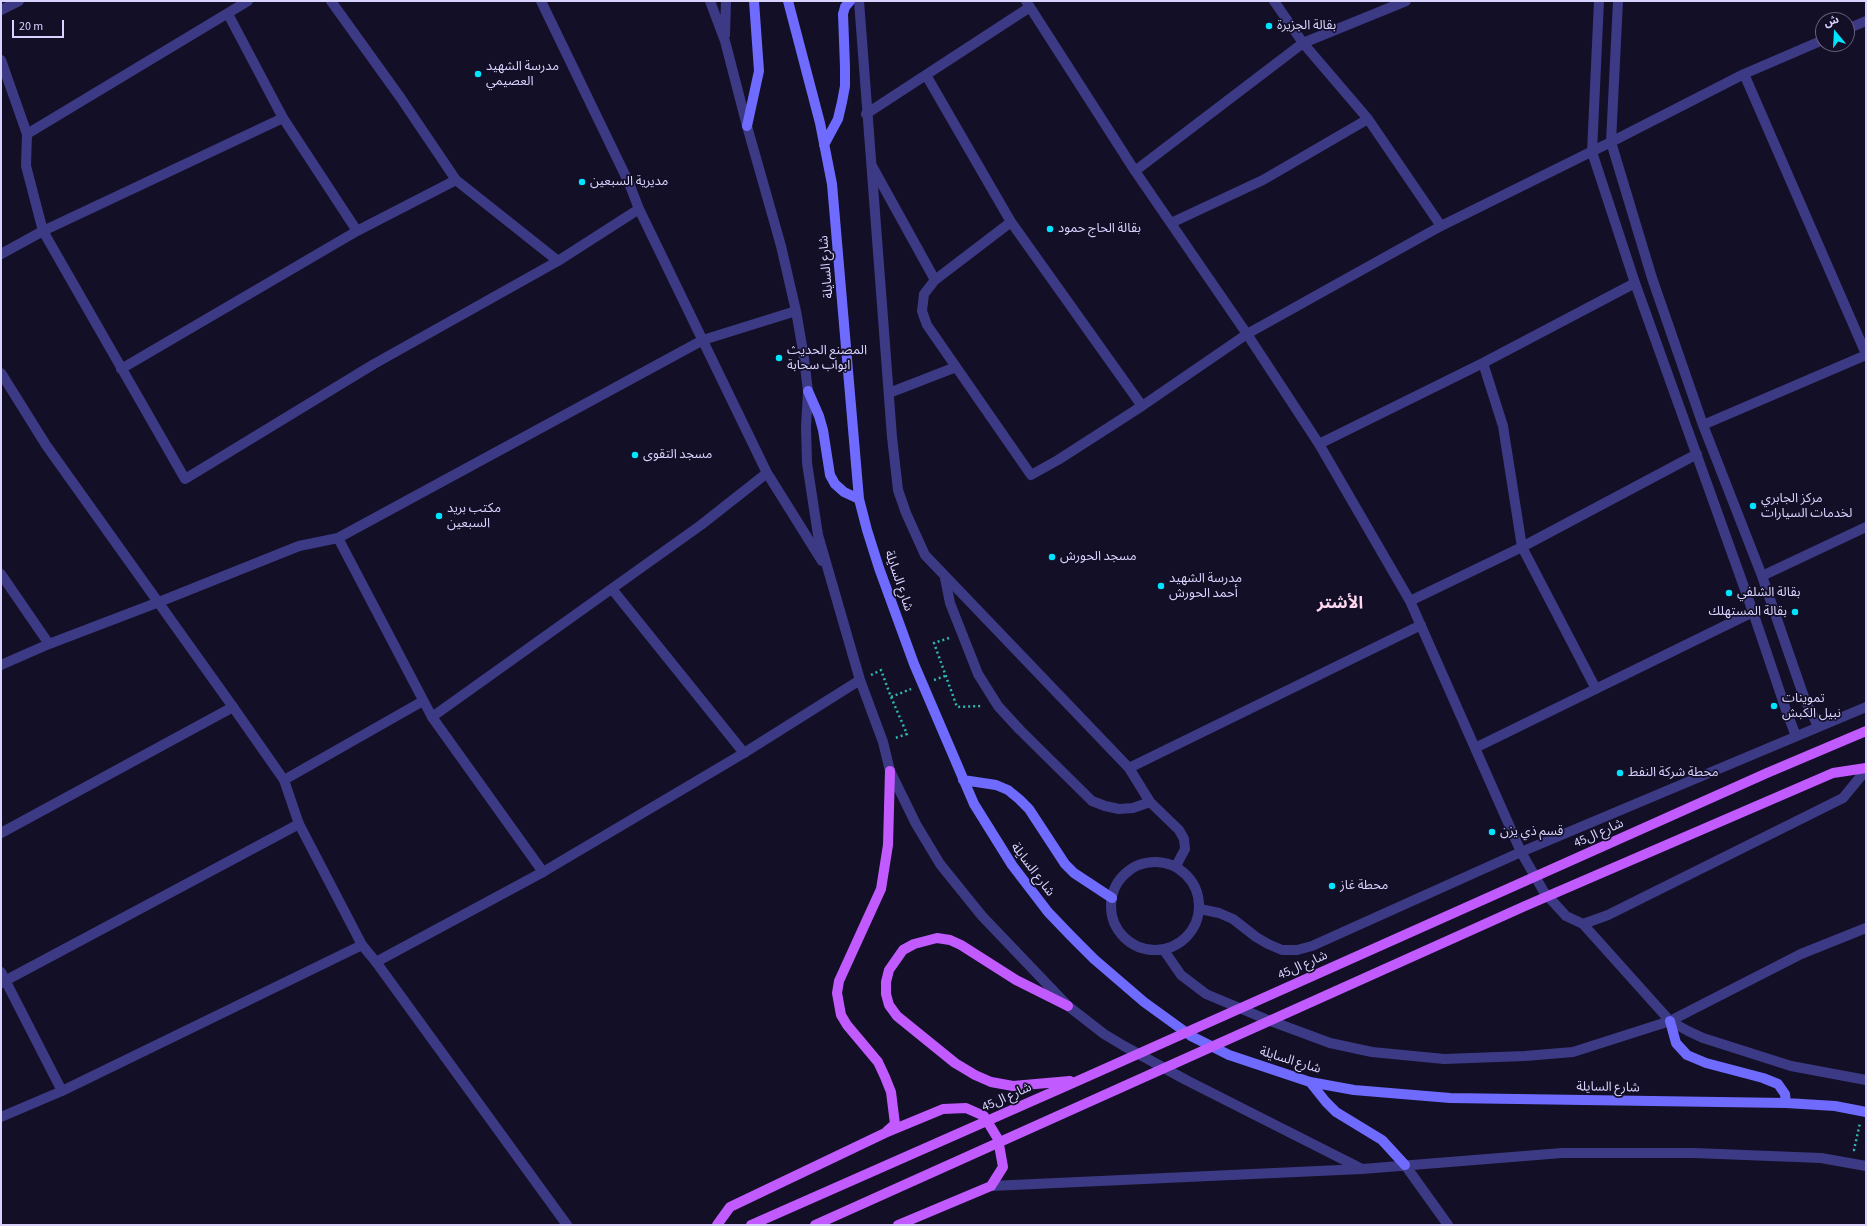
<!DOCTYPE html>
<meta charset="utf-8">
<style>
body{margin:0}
#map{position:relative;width:1867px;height:1226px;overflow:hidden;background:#130f26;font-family:"Source Sans 3","Noto Sans Arabic",sans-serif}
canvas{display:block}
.frame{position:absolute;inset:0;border:2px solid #d9d4ff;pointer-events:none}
.north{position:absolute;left:1815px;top:12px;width:40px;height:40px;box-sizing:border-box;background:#130f26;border:1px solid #625e7d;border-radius:50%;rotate:342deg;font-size:11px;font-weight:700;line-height:16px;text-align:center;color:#d9d4ff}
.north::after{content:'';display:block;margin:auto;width:14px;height:18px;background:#00e5ff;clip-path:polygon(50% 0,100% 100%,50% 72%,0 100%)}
.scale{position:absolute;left:12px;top:20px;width:52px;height:18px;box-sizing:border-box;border:2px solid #d9d4ff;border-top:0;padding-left:5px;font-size:12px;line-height:14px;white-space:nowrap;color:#d9d4ff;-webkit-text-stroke:3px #130f26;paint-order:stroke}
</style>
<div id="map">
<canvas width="1867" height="1226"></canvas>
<div class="frame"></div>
<div class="north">ش</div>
<div class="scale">20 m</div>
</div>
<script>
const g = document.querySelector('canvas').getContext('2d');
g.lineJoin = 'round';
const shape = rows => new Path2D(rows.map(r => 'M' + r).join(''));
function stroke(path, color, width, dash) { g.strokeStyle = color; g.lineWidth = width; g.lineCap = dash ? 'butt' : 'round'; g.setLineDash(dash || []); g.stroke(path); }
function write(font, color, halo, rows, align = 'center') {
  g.font = font + ' "Source Sans 3","Noto Sans Arabic",sans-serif'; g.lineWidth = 3.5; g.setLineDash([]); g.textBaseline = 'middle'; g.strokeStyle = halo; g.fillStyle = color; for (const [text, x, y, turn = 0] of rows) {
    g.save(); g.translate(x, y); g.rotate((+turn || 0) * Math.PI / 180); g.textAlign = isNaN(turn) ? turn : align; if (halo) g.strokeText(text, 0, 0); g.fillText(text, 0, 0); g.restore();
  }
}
stroke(shape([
 [949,638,934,643,957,707,982,706],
 [871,675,881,670,891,697,907,734,895,738],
 [934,680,945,676],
 [891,697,911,689],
 [1853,1150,1854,1150,1860,1123]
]), '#2fb8b0', 2.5, [2, 3]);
stroke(shape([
 [945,578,950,603,978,674,998,706,1020,730,1092,801,1105,806,1119,809,1133,808,1150,802]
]), '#3d3a85', 10);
stroke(shape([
 [612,589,744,753],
 [432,717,543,872]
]), '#3d3a85', 10);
stroke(shape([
 [331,1,400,97,456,180,558,261],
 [541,1,629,183,639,209,767,473,822,561],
 [710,1,725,41,747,126,781,246,796,311,803,351,808,391,806,427,807,463,818,535,860,680,883,742,890,771,916,824,940,864,982,916,1068,1006,1104,1034,1124,1046,1186,1080,1362,1169],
 [859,1,892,437,898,490,906,513,925,555,1129,768,1150,802,1179,830,1184,839,1185,849,1176,866],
 [1026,1,1135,171,1247,334,1319,444,1410,601,1521,852,1544,892,1566,916,1583,924,1670,1021,1688,1031,1703,1038,1791,1066,1866,1080],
 [1274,1,1303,43,1368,119,1441,226],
 [1599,1,1592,152,1635,283,1753,612,1786,710,1796,736],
 [1618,1,1611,142,1652,278,1703,425,1762,576,1805,700,1818,726],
 [1,10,19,1],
 [228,14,283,118,357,231],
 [1847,29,1866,21],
 [725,35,726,1],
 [1,60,27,134,26,166,43,231,185,479,374,364,558,261,639,209],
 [1744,74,1866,354],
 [926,75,1011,222,1142,406],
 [866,114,1030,7],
 [27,134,248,1],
 [872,166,935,280],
 [1135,171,1303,43,1406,1],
 [1011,222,935,280,924,294,922,311,927,325,1031,475,1058,460,1142,406,1247,334,1441,226,1611,142,1744,74,1823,40],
 [1171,223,1263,180,1368,119],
 [1,254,43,231,283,118],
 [1483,363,1503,426,1522,547,1596,689],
 [121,369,357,231,456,180],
 [889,393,956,367],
 [1703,425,1866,355],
 [1319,444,1483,363,1635,283],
 [338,538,432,717,701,525,767,473],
 [1,574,49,644],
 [1762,576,1866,527],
 [1410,601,1522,547,1697,454],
 [1,665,49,644,159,602,299,546,338,538,703,340,796,311],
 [1475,748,1753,612],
 [1129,768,1421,625],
 [284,780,423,701],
 [1,833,233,707],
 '1111 906a44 44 0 1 1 88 0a44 44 0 1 1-88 0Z',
 [1200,909,1219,913,1233,919,1256,937,1268,944,1282,950,1297,950,1312,946,1521,852,1866,707],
 [1583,924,1608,915,1843,798,1866,770],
 [1163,949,1181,975,1206,994,1268,1020,1330,1043,1372,1052,1444,1059,1525,1056,1573,1052,1670,1021,1801,954,1866,928],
 [376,962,543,872,744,753,860,680],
 [1,972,62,1091],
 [1,983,299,824],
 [1,1117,62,1091,362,945],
 [1405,1165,1448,1225],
 [991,1186,1362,1169,1562,1153,1694,1153,1821,1158,1866,1166]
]), '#3d3a85', 10);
stroke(shape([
 [1,373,46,445,233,707,284,780,299,824,362,945,376,962,567,1225]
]), '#3d3a85', 10);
stroke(shape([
 [788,1,820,123,832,184,859,499,867,530,879,568,914,664,974,804,1012,865,1048,912,1071,936,1094,959,1144,1002,1191,1036,1229,1055,1310,1082,1354,1090,1450,1098,1786,1103,1835,1106,1866,1112],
 [747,126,759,71,754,1],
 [824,145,838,119,842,102,845,86,845,67,843,14,845,7,850,1],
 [808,391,819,416,823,430,830,475,835,484,844,492,859,499],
 [963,780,996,785,1008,790,1019,799,1029,809,1065,864,1074,873,1112,898],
 [1670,1021,1676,1043,1687,1055,1706,1063,1763,1078,1778,1084,1785,1094,1786,1103],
 [1310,1082,1326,1102,1336,1112,1382,1140,1405,1165]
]), '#6f6bff', 10);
stroke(shape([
 [1068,1006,1016,980,961,945,950,940,937,938,914,944,903,950,889,970,886,982,886,994,889,1005,897,1016,955,1063,975,1075,991,1082,1013,1086,1070,1081],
 [887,1131,895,1124,891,1092,885,1077,878,1062,847,1025,841,1015,837,993,839,981,881,889,888,845,890,771],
 [717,1225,730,1207,885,1133,943,1109,966,1108,984,1116,998,1139,1003,1167,991,1186,898,1225],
 [751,1225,1082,1079,1767,773,1866,731],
 [815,1225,1525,906,1833,773,1866,768]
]), '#c25bff', 10);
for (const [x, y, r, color] of [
 [1269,26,4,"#00e5ff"],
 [478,74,4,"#00e5ff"],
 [582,182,4,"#00e5ff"],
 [1050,229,4,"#00e5ff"],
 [779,358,4,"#00e5ff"],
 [635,455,4,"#00e5ff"],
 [1753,506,4,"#00e5ff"],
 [439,516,4,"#00e5ff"],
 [1052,557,4,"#00e5ff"],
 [1161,586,4,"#00e5ff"],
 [1729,593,4,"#00e5ff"],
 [1795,612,4,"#00e5ff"],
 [1774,706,4,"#00e5ff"],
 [1620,773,4,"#00e5ff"],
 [1492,832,4,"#00e5ff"],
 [1332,886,4,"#00e5ff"]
]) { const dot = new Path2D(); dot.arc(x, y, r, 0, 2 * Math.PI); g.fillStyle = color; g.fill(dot); stroke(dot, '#130f26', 1.5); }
write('13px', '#d9d4ff', '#130f26', [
 ["بقالة الجزيرة",1277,26],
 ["مدرسة الشهيد",486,67],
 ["العصيمي",486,82],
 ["مديرية السبعين",590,182],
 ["بقالة الحاج حمود",1058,229],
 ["المصنع الحديث",787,351],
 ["ابواب سحابة",787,366],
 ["مسجد التقوى",643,455],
 ["مركز الجابري",1761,499],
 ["لخدمات السيارات",1761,514],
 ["مكتب بريد",447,509],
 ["السبعين",447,524],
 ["مسجد الحورش",1060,557],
 ["مدرسة الشهيد",1169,579],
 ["أحمد الحورش",1169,594],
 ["بقالة الشلفي",1737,593],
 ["بقالة المستهلك",1787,612,"right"],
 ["تموينات",1782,699],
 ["نبيل الكبش",1782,714],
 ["محطة شركة النفط",1628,773],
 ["قسم ذي يزن",1500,832],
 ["محطة غاز",1340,886]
], 'left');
write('13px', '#d9d4ff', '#130f26', [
 ["شارع السايلة",827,267,-95],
 ["شارع السايلة",898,581,71],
 ["شارع ال45",1599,834,-24],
 ["شارع السايلة",1032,870,53],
 ["شارع ال45",1303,966,-24],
 ["شارع السايلة",1290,1061,17],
 ["شارع السايلة",1608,1088,1],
 ["شارع ال45",1007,1098,-24]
]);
write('bold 17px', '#ffd6f0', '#130f26', [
 ["الأشتر",1340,604]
]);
</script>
